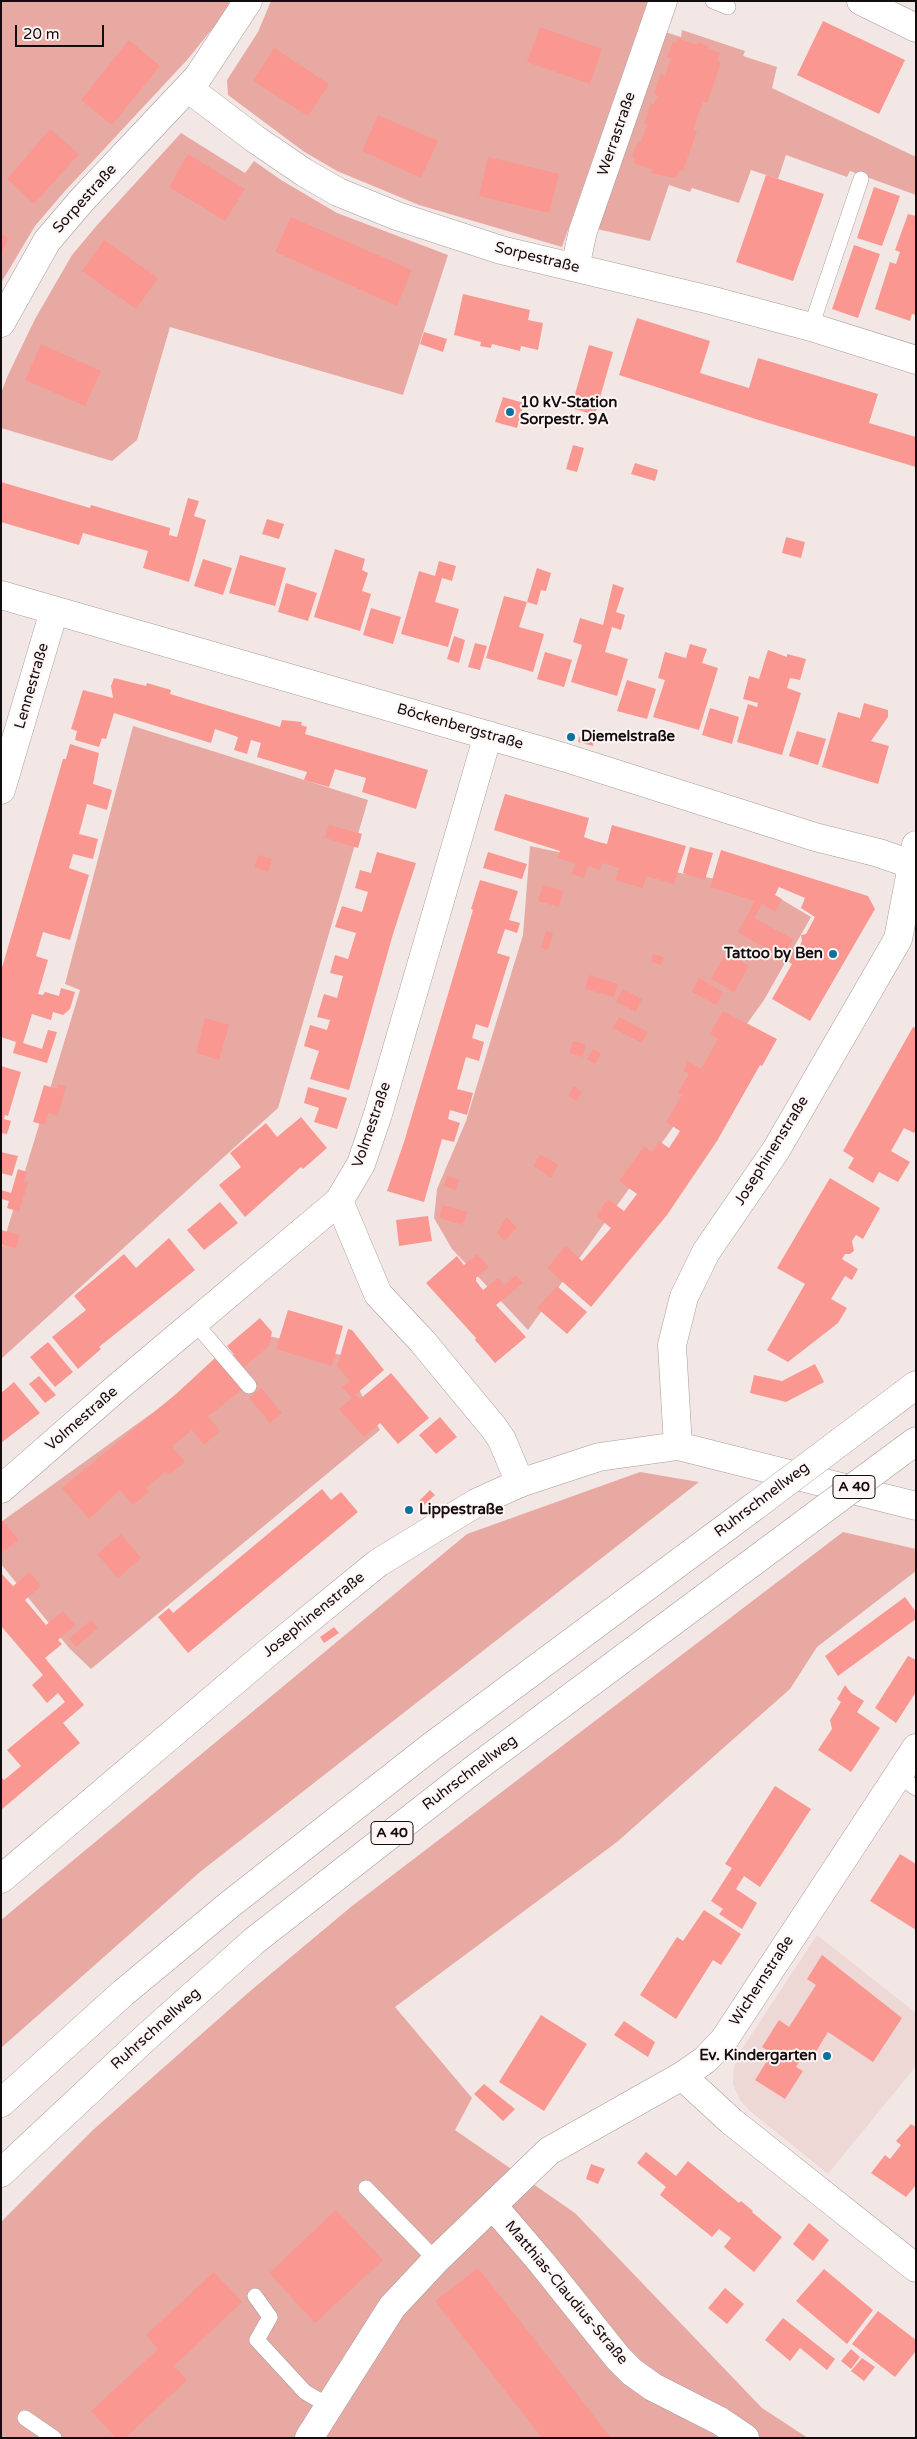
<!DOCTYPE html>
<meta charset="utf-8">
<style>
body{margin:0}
#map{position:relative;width:917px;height:2439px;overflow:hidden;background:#f3e7e6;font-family:"Varela Round",sans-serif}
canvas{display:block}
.frame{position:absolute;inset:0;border:2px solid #110e0d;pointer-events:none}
.scale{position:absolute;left:15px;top:25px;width:89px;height:22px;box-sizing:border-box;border:2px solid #110e0d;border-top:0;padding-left:6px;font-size:15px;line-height:18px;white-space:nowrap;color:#110e0d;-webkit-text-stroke:4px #fff5f4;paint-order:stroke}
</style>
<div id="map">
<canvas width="917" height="2439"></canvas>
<div class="frame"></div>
<div class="scale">20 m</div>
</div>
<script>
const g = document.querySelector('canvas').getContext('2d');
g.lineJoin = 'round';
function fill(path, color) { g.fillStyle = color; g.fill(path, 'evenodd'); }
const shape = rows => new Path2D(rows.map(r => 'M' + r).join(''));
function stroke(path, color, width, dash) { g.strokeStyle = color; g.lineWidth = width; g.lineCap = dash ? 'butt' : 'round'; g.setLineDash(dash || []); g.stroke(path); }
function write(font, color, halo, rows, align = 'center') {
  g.font = font + ' "Varela Round",sans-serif'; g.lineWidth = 4; g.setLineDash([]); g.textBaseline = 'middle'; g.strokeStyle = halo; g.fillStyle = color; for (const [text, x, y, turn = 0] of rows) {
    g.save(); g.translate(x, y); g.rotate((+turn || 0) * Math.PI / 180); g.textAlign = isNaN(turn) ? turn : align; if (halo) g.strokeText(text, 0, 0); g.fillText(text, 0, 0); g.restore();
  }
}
fill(shape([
 [817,1935,916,2013,916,2066,828,2174,750,2111,740,2100,733,2084,734,2067,740,2052]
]), '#edd8d6');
fill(shape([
 [1,1,230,1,225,13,187,60,64,192,35,226,1,283],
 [271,1,648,1,562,247,419,205,337,171,303,151,228,95,227,80,258,32],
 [682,30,745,51,743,56,777,67,772,88,916,157,916,195,850,171,847,177,786,155,778,179,751,170,739,203,692,188,690,192,669,185,650,241,597,229,665,32,681,37],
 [181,133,245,173,254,161,281,180,337,213,448,255,403,395,170,327,137,440,112,461,1,428,1,393,8,375,35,319,72,255,98,224],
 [133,726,368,800,278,1108,1,1359,1,1250,80,990,65,984],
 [530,846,577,856,759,886,811,917,764,1000,528,1330,452,1249,434,1218,437,1189,466,1121,523,935],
 [262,1334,341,1355,380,1430,91,1669,69,1648,1,1564,1,1522],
 [640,1472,699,1482,200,1872,1,2048,1,1920,467,1534],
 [843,1532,916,1549,916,1571,817,1647,790,1689,617,1842,395,2007,472,2098,455,2130,575,2213,762,2408,808,2438,1,2438,1,2222,94,2129,249,1992,352,1906]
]), '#e9a9a3');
fill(shape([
 [823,21,905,60,879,114,797,75],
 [540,27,602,49,590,84,527,62],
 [678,38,697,45,698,42,709,46,708,49,720,53,717,61,721,63,707,103,703,102,698,115,693,130,697,131,683,171,679,170,676,178,651,173,653,170,634,163,635,158,632,157,638,141,641,142,647,125,644,124,651,103,654,105,656,100,658,96,654,94,661,74,665,76,671,58,667,57,673,42,676,43],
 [129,40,160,66,112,125,81,100],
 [274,48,329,84,308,116,253,81],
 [378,115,438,141,421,178,362,151],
 [50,129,79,154,34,204,7,179],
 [188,154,245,189,225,221,169,187],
 [488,157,559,174,549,213,479,196],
 [766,175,824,194,793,281,736,262],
 [874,187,900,196,882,246,857,238],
 [908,214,916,216,916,315,912,314,910,321,875,309,890,262,896,264,900,252,895,250],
 [291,217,412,270,397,306,275,252],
 [1,234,9,238,1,253],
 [104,240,158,278,136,309,82,271],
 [854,245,880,254,858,318,832,309],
 [463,294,530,310,528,320,543,323,538,350,521,346,520,351,492,344,491,348,480,346,481,342,454,335],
 [637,318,710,341,700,373,749,388,758,358,878,394,869,423,916,437,916,467,765,422,619,375],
 [424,332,447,339,443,352,420,344],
 [41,344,101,371,85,406,25,380],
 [589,345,613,352,595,415,571,408],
 [503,397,524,403,517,428,495,422],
 [573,445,584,448,577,472,566,469],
 [635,463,658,470,655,481,631,474],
 [1,482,90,508,91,505,170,528,169,535,177,537,188,498,199,501,194,516,206,520,189,582,143,568,148,551,83,533,79,545,1,522],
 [267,519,284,524,279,539,262,534],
 [786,537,805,542,801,558,782,553],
 [335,549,365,559,362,570,368,573,362,591,371,594,360,631,314,617],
 [240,555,286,568,275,606,229,593],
 [203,559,232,568,223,595,194,586],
 [439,561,456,566,452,581,442,578,435,602,459,609,448,647,401,634,419,571,435,576],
 [537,568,551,573,546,591,541,590,537,605,527,602],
 [286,583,317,593,308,621,278,612],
 [613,584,624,588,616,612,625,615,621,630,612,627,605,652,628,659,617,696,571,682,582,645,573,642,580,618,603,625],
 [504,596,527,602,519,627,544,634,533,672,486,658],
 [371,608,401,617,393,644,363,635],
 [454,636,465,640,459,663,447,659],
 [475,643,487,646,480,670,468,667],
 [690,644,707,649,702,663,718,668,699,730,653,717,665,680,658,678,665,652,686,658],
 [768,650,787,657,787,654,806,659,800,680,790,678,787,688,801,693,782,755,737,742,748,704,757,707,758,703,743,699,749,676,759,679],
 [545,652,572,660,564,687,537,679],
 [114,678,146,686,147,683,171,690,170,694,280,727,282,720,302,722,301,725,307,727,305,734,428,770,416,809,362,792,366,778,335,769,329,787,304,780,307,772,257,757,261,743,251,740,247,754,234,750,238,737,215,729,211,743,114,713,106,739,102,738,99,747,75,740,77,731,71,729,83,690,113,698,111,686],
 [627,680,656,689,647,719,617,711],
 [864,703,888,710,888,717,871,741,889,746,878,784,822,767,838,712,860,718],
 [710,708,739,717,732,744,702,735],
 [797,731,826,739,818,765,789,756],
 [579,737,594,741,593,746,578,742],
 [70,744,99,753,93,784,112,790,107,810,87,804,79,834,98,839,93,859,73,854,69,868,89,875,70,940,43,932,36,956,48,960,38,994,43,995,45,992,59,996,61,988,75,992,70,1009,63,1015,53,1012,51,1020,32,1014,23,1043,42,1049,48,1030,57,1032,47,1063,13,1053,16,1042,1,1037,1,971,63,759,66,759],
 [505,794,589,818,584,837,595,841,607,844,612,825,686,846,674,884,646,876,643,888,615,880,619,868,602,863,600,870,588,866,584,878,572,874,575,863,558,858,560,851,494,830],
 [329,825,362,834,358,848,325,838],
 [690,847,713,853,705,880,683,873],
 [721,850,868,896,875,909,810,1021,772,999,792,964,738,932,755,901,710,887],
 [779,887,805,898,801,908,815,917,806,934,801,935,802,941,797,951,789,946,793,939,754,918,762,904,775,912,782,899,775,895],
 [377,852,416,863,393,934,349,1090,310,1079,319,1051,304,1046,310,1025,327,1030,330,1020,317,1017,324,994,337,998,343,976,330,973,335,955,348,959,356,933,335,927,342,906,362,912,368,892,355,888,360,870,371,873],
 [488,852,527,864,522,879,483,868],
 [258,855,272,859,268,872,254,867],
 [480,880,518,891,509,920,520,923,517,933,505,929,497,953,510,957,507,966,488,1028,476,1024,472,1038,484,1042,479,1061,466,1057,457,1089,473,1093,467,1115,450,1110,448,1119,460,1123,454,1142,442,1139,424,1202,387,1191,404,1142,473,910,471,909],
 [543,885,563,891,559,907,538,901],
 [546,931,553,933,548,950,541,947],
 [726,953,749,966,734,992,711,979],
 [653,954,664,957,661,965,651,962],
 [589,975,618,984,614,997,585,989],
 [699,978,723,992,716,1005,692,992],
 [623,989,642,999,635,1012,616,1002],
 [723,1011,777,1039,762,1066,760,1065,717,1141,667,1215,591,1307,547,1268,566,1246,582,1261,611,1228,596,1216,608,1199,624,1211,637,1194,619,1181,644,1146,652,1152,659,1141,669,1148,680,1131,666,1122,682,1095,678,1093,689,1074,683,1071,688,1061,701,1069,718,1039,710,1034],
 [619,1017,648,1032,642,1043,613,1028],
 [205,1018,229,1025,219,1060,196,1053],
 [913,1027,916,1028,916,1130,914,1133,904,1128,891,1151,910,1162,898,1182,879,1172,873,1183,848,1168,854,1158,843,1151],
 [573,1041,586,1044,583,1057,569,1053],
 [593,1049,601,1054,595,1064,587,1059],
 [1,1066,21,1072,8,1116,5,1115,4,1119,11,1121,7,1134,1,1133],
 [58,1084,66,1086,58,1116,49,1113,45,1125,33,1122,44,1085,57,1089],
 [574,1086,582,1092,576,1101,568,1095],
 [308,1087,347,1098,337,1129,314,1122,319,1108,304,1103],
 [301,1117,327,1148,303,1169,301,1167,245,1217,219,1185,241,1167,230,1153,266,1123,277,1137],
 [1,1152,18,1156,12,1176,1,1173],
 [540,1154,558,1165,551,1178,534,1166],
 [18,1169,27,1172,24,1181,28,1182,19,1212,7,1208,9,1201,1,1199,1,1190,11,1193],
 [447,1176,459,1180,456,1190,444,1186],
 [830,1178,880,1208,863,1239,856,1235,852,1241,854,1251,850,1254,845,1254,842,1259,858,1269,852,1280,845,1276,831,1299,847,1308,838,1323,788,1362,767,1350,805,1284,777,1268],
 [220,1202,238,1223,204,1250,187,1230],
 [442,1205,467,1212,463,1225,439,1218],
 [428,1216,432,1241,399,1246,396,1220],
 [506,1217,517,1227,505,1241,497,1233],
 [1,1230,20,1235,16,1248,1,1244],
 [169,1238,195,1270,99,1347,101,1349,78,1369,52,1337,86,1310,74,1296,124,1254,136,1268],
 [477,1254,489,1267,476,1278,476,1281,483,1290,498,1278,504,1285,516,1275,523,1283,496,1305,526,1337,495,1363,475,1340,476,1338,426,1283,457,1256,464,1265],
 [557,1286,587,1312,567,1334,537,1308],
 [288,1310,343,1326,332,1366,276,1349],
 [260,1318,272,1332,269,1346,244,1367,227,1346],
 [348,1329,352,1330,384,1370,355,1395,360,1399,391,1373,429,1418,398,1444,380,1423,364,1437,339,1409,352,1398,342,1387,350,1381,337,1366],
 [48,1342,73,1372,55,1387,30,1357],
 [215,1358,242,1390,208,1416,220,1431,204,1445,192,1430,172,1446,185,1462,169,1475,166,1471,146,1488,149,1492,133,1505,120,1490,89,1519,62,1488,176,1394],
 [815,1364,824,1382,786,1402,750,1393,754,1375,782,1381],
 [39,1376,56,1395,45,1403,29,1384],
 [14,1382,40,1413,1,1443,1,1393],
 [261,1388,282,1413,270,1423,249,1398],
 [440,1417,457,1437,436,1454,419,1435],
 [322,1489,331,1500,341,1492,358,1512,188,1653,158,1617,169,1608,173,1613],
 [430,1490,435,1495,422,1507,418,1502],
 [3,1521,19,1540,1,1553,1,1522],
 [121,1534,141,1558,118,1578,97,1554],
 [30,1572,41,1586,25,1600,46,1625,63,1611,75,1625,58,1640,62,1644,45,1658,84,1705,63,1723,80,1743,1,1810,1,1777,4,1780,21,1766,7,1750,65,1702,58,1693,47,1703,32,1685,43,1675,1,1626,1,1573,13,1586],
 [905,1597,916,1612,916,1619,838,1676,825,1656],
 [91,1620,98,1628,76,1647,69,1639],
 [334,1627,339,1633,324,1643,320,1637],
 [908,1656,916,1660,916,1692,896,1723,875,1708],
 [845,1685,851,1693,864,1701,857,1712,880,1728,851,1772,818,1750,832,1729,830,1720,841,1702,837,1699],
 [775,1786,811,1809,760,1887,744,1876,736,1889,757,1903,742,1929,719,1914,723,1909,711,1901,732,1868,725,1864],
 [900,1854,916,1864,916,1930,870,1901],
 [704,1910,741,1934,721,1965,713,1960,676,2019,640,1995,677,1937,683,1941],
 [822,1955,902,2018,873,2062,828,2032,812,2058,805,2053,796,2067,803,2071,785,2099,755,2080,772,2053,762,2047,779,2020,789,2027,816,1985,807,1979],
 [541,2015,587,2044,544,2111,499,2082],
 [624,2021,655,2042,648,2057,614,2035],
 [484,2084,515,2109,503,2121,474,2094],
 [911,2124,916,2127,916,2185,906,2197,871,2173,885,2155,890,2159,901,2145,896,2141],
 [646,2152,676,2176,688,2161,739,2203,741,2201,753,2211,752,2212,782,2237,754,2272,724,2247,731,2238,719,2229,712,2237,660,2195,666,2187,637,2163],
 [591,2164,605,2169,598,2184,586,2179],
 [336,2210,383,2260,315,2323,269,2273],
 [809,2223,829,2240,813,2261,793,2244],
 [478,2268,546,2354,611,2438,542,2438,435,2301],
 [824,2269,873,2310,847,2344,796,2301],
 [214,2272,242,2302,174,2366,187,2380,125,2438,116,2438,91,2411,158,2349,146,2335],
 [725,2288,744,2304,727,2324,708,2308],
 [878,2311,916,2340,916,2351,895,2377,852,2344],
 [783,2318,835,2359,827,2370,800,2348,790,2361,765,2340],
 [851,2349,860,2357,851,2369,841,2361],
 [862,2358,875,2367,864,2381,851,2371]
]), '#fa9790');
const lane = shape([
 [713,1,728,7],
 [811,327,861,179],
 [195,1323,249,1386],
 [898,1776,916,1788],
 [366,2188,436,2260],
 [255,2296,270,2317,257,2340,305,2392,329,2406],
 [25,2418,54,2438]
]);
const street = shape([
 [861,1,916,28],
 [189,89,255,139,305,173,338,192,397,216,501,250,710,300,811,327,916,360],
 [575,267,583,231,663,1],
 [1,323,47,241,82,200,198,77,248,1],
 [1,595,563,757,815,837,879,853,916,866],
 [1,790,54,611],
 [339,1201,378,1294,422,1341,494,1428,502,1440,520,1483],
 [678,1446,672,1345,684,1297,706,1252,776,1150,898,939,916,845],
 [1,1489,119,1386,339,1201,361,1164,378,1114,488,735],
 [916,1748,724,2040,705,2060,682,2076,731,2121,916,2268],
 [494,2207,542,2263,618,2358,632,2372,653,2387,720,2421,745,2438],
 [309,2438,392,2307,436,2260,549,2151,682,2076]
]);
const secondary = shape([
 [1,1879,270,1651,378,1563,476,1503,520,1483,599,1457,678,1446,916,1506]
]);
const highway = shape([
 [844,1439,916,1385],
 [901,1452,916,1441],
 [1,2103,123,1993,229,1905,432,1746,755,1506],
 [1,2173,143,2040,254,1941,473,1770,808,1521]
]);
stroke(lane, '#a79c9b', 16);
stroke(street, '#a79c9b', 29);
stroke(secondary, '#a79c9b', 29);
stroke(highway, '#a79c9b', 29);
stroke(lane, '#fff', 15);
stroke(street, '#fff', 28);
stroke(secondary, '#fff', 28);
stroke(highway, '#fff', 28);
const highwayBridge = shape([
 [755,1506,844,1439],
 [808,1521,901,1452]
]);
stroke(highwayBridge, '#a79c9b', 29, []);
stroke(highwayBridge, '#fff', 28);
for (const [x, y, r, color] of [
 [510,412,5,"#0a729e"],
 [571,737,5,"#0a729e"],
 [833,954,5,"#0a729e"],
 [409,1510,5,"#0a729e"],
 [827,2056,5,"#0a729e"]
]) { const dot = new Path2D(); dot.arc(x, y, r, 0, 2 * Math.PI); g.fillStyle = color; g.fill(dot); stroke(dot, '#fff5f4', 2); }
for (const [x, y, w] of [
 [854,1487,42],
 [392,1833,42]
]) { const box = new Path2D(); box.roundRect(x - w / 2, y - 11.5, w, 23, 4); g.fillStyle = '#fff5f4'; g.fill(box); stroke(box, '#110e0d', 1); }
write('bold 14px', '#110e0d', null, [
 ["A 40",854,1487],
 ["A 40",392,1833]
]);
write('15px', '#110e0d', '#fff5f4', [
 ["Werrastraße",617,134,-71],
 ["Sorpestraße",85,199,-48],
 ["Sorpestraße",537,258,14],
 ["Lennestraße",32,686,-74],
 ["Böckenbergstraße",460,727,16],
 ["Volmestraße",372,1125,-71],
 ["Josephinenstraße",772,1151,-58],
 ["Volmestraße",82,1419,-41],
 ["Ruhrschnellweg",762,1500,-37],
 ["Josephinenstraße",314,1615,-39],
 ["Ruhrschnellweg",470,1773,-37],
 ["Wichernstraße",762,1981,-57],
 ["Ruhrschnellweg",156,2029,-42],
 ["Matthias-Claudius-Straße",566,2293,50]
]);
write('bold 15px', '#110e0d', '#fff5f4', [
 ["10 kV-Station",520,403],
 ["Sorpestr. 9A",520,420],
 ["Diemelstraße",581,737],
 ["Tattoo by Ben",823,954,"right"],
 ["Lippestraße",419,1510],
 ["Ev. Kindergarten",817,2056,"right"]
], 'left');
</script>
